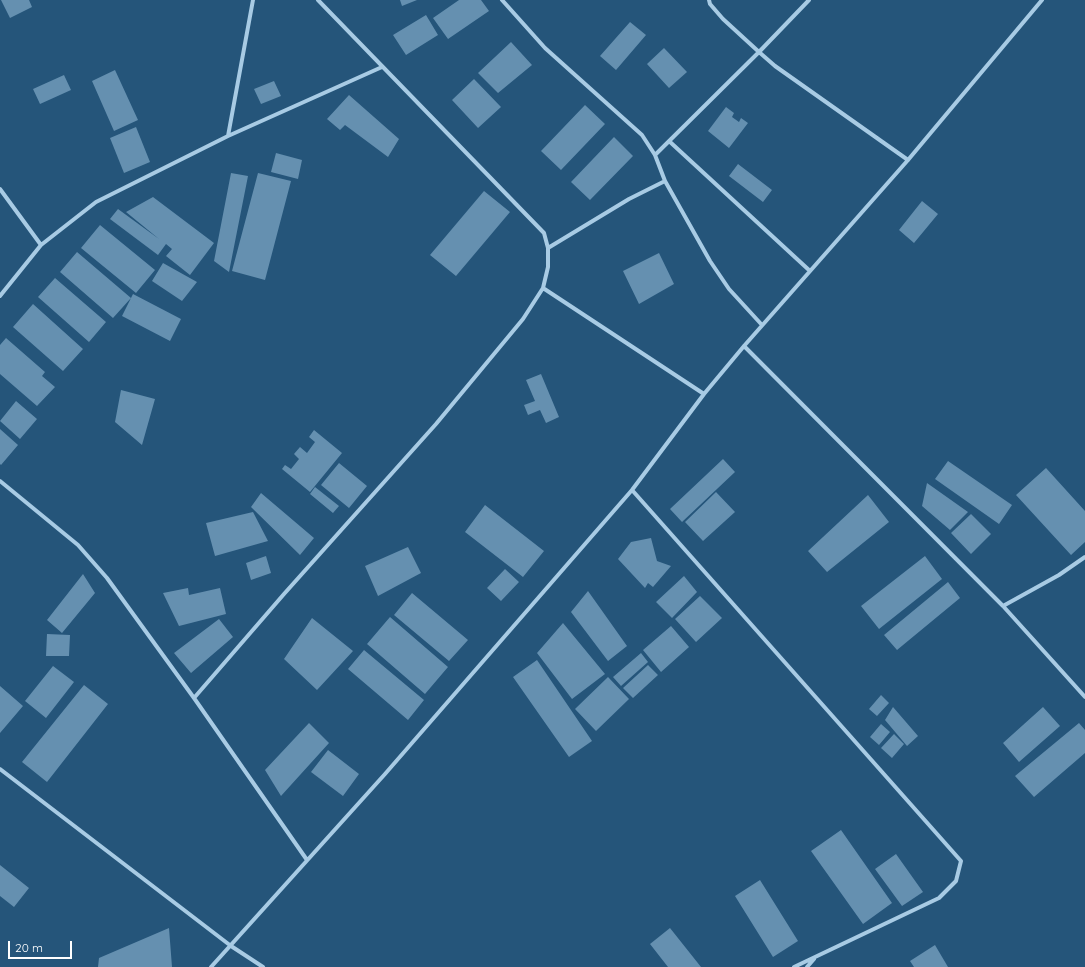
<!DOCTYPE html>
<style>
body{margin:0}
#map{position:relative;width:1085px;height:967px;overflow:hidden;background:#25557a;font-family:Quicksand,sans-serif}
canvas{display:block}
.scale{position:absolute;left:8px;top:941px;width:64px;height:18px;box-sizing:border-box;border:2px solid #fff;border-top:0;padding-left:5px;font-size:12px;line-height:14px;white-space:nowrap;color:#fff;-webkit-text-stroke:3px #25557a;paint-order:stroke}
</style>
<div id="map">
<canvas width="1085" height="967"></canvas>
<div class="scale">20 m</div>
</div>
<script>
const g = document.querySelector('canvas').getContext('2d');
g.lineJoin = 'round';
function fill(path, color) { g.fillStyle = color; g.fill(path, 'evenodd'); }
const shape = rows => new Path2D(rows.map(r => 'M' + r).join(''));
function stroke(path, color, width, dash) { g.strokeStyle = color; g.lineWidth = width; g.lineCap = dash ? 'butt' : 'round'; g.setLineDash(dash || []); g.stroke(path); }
fill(shape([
 [1,0,29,0,32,7,10,18],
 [400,0,417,0,402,6],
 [459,0,481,0,489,11,448,39,433,18],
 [426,15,438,35,406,55,393,35],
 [630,22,646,35,616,70,600,56],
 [511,42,532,65,498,93,478,73],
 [664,48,687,72,669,88,647,64],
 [115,70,138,120,114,131,92,81],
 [64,75,71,90,40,104,33,89],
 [474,79,501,107,478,128,452,100],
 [274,81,281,96,261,104,254,89],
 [349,95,399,139,388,157,345,125,340,130,327,119],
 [585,105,605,124,561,170,541,151],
 [726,107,734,113,732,117,739,122,741,118,748,123,729,148,708,131],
 [136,127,150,162,124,173,110,138],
 [614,137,633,156,590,200,571,182],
 [276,153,302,160,298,179,271,172],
 [738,164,772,190,763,202,729,176],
 [231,173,248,176,229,272,214,261],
 [258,173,291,181,265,280,232,271],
 [484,191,510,212,456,276,430,255],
 [153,197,214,243,190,275,166,256,172,249,166,244,158,255,110,219,118,209,159,239,126,212],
 [922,201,938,214,914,243,899,230],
 [100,225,155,270,136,293,81,248],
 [77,252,131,298,113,318,60,272],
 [659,253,674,284,639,304,623,271],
 [163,263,197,282,182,301,152,281],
 [55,278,106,322,89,342,38,297],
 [133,294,181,319,170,341,122,316],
 [33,304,83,349,63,371,13,327],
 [6,338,45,372,42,376,55,387,37,406,0,374,0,345],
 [541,374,559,417,546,423,540,410,528,415,524,405,535,401,526,380],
 [121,390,155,399,142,445,115,422],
 [16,401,37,419,20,439,0,421],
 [0,429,18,445,1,465,0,464],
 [314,430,342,453,310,492,282,469,285,465,291,469,299,459,294,454,300,447,307,453,315,442,309,437],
 [723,459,735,472,682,522,670,509],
 [948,461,1012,505,999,524,935,479],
 [339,463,367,486,349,508,321,485],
 [1046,468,1085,511,1085,542,1071,555,1016,495],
 [927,483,968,512,950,530,922,506],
 [315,487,339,506,333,513,310,494],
 [716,492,735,512,703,541,685,522],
 [261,493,314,538,300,555,251,507],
 [868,495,889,522,827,572,808,551],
 [485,505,544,551,523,577,465,532],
 [253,512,268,541,215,556,206,523],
 [971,514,991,534,971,554,951,533],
 [651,538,657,561,671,566,653,587,648,583,645,588,618,559,631,542],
 [408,547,421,573,378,596,365,566],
 [266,556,271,573,251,580,246,563],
 [925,556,942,579,879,629,861,606],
 [505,569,519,582,501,601,487,588],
 [83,574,95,593,62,633,47,620],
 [684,576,697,592,672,618,656,602],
 [948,582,960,598,897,650,884,635],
 [188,588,189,595,220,588,226,614,179,626,163,593],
 [588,591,627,646,608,661,571,612],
 [412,593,468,640,449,661,394,615],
 [700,596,722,618,696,642,675,619],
 [390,617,448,667,425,694,367,644],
 [312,618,353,651,317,690,284,659],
 [219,619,233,637,191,673,174,653],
 [563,623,605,674,572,699,537,653],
 [671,626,689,647,661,672,643,650],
 [47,634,70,635,69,656,46,656],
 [364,650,424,700,408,720,348,669],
 [641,653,648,662,621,686,613,677],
 [537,660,592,741,569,757,513,677],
 [648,665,658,675,633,698,623,688],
 [53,666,74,682,46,718,25,701],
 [608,677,629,699,596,731,575,709],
 [84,685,108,704,47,782,22,762],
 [0,686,23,706,0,733],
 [881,695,889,703,877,716,869,709],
 [893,707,918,736,907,746,885,720],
 [1043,707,1060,726,1019,762,1003,743],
 [309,723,329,743,281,796,265,770],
 [1079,723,1085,730,1085,753,1034,797,1015,776],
 [881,724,890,732,879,745,870,737],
 [894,734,904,744,892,758,881,748],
 [328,750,359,774,343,796,311,772],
 [841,830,892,903,863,924,811,851],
 [896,854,923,892,902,906,875,869],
 [0,865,29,888,14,907,0,896],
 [760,880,798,941,773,957,735,896],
 [169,928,172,967,98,967,99,958],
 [670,928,701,967,668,967,650,944],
 [935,945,948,967,914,967,910,961]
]), '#6590b0');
stroke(shape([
 [502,0,545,48,642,135,655,155,665,181,710,261,729,289,762,325],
 [809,0,759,52,775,66,908,160],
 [228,136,253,0],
 [669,141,810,271],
 [655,155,759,52,723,19,710,4,709,0],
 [0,189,41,245],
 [548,248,629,199,665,181],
 [543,288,704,394],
 [0,296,41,245,96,202,228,136,382,67],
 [744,346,1003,606,1085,697],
 [0,481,78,545,107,578,194,698,307,860],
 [632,490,961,861,956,881,939,898,794,967],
 [1003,606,1059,575,1085,557],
 [194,698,284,594,436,424,523,319,543,288,548,267,548,248,544,233,318,0],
 [0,769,231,946,263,967],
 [211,967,385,774,632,490,704,394,744,346,908,160,1042,0],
 [807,967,814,959]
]), '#a8cbe4', 4);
</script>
